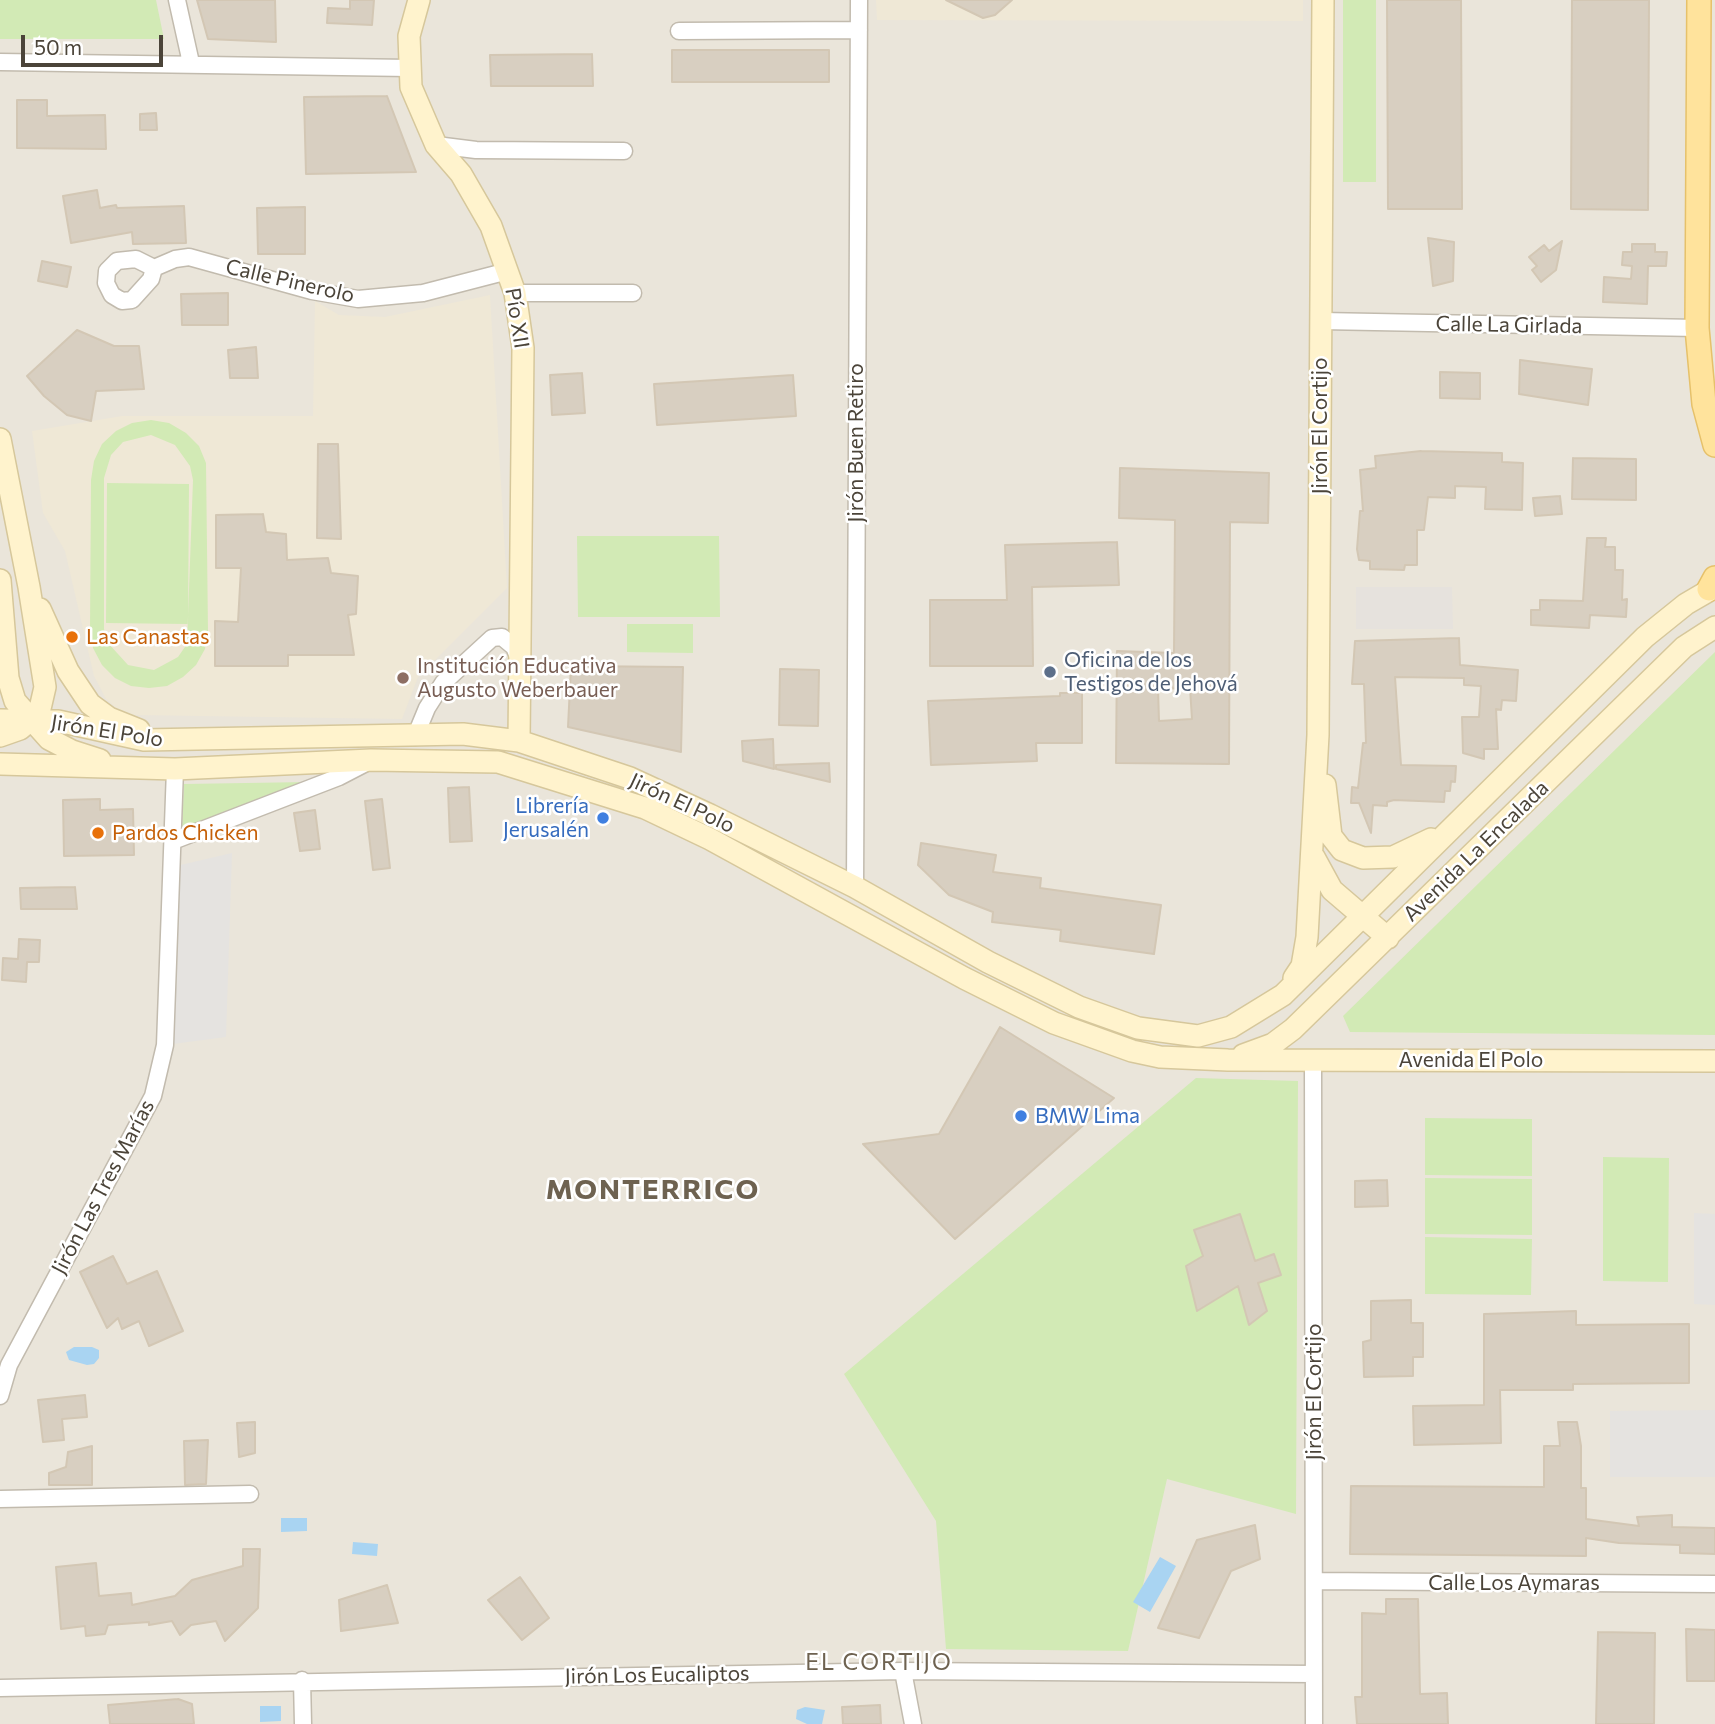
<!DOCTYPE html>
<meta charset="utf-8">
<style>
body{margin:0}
#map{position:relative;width:1715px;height:1724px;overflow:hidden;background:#f6f3ec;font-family:Commissioner,sans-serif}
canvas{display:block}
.scale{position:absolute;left:21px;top:35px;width:142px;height:32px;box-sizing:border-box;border:4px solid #4b4439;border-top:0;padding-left:9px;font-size:21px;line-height:24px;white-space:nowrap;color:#4b4439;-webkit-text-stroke:5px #fff;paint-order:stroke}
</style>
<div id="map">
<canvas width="1715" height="1724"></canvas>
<div class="scale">50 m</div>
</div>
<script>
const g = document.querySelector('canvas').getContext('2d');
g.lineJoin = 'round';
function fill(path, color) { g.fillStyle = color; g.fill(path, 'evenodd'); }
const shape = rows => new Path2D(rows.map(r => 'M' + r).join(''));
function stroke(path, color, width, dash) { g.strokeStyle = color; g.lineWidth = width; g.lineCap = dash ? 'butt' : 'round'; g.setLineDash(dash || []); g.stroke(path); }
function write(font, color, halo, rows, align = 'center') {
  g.font = font + ' Commissioner,sans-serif'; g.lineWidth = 5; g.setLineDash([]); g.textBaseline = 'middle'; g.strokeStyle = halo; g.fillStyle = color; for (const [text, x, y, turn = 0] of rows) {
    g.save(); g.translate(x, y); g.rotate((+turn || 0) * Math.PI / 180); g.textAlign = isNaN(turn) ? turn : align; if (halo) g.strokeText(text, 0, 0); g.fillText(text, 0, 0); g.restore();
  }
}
fill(shape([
 [0,0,1715,0,1715,1724,0,1724]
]), '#eae5da');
fill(shape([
 [1356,587,1452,587,1453,629,1356,629]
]), '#e6e2dd');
fill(shape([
 [876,0,1303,0,1303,21,877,20],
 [490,295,507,588,418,677,402,719,133,715,117,709,106,699,94,676,65,551,43,513,32,431,122,416,313,416,315,301,339,315,385,317]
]), '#efe8d6');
fill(shape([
 [0,0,156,0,164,39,0,39],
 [1343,0,1376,0,1376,182,1343,182],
 [151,420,169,423,186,433,199,446,206,463,208,631,205,649,196,665,183,677,167,686,149,688,131,686,115,678,102,665,93,648,90,630,91,480,94,461,102,444,116,431,132,423],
 [151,435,175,445,190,466,193,480,187,644,178,657,154,670,128,665,108,643,104,629,104,478,111,455,123,442],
 [107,483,189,484,188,624,106,623],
 [577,536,719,536,720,617,578,617],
 [627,624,693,624,693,653,627,652],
 [1715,652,1715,1035,1350,1032,1343,1016],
 [308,782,182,830,184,784],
 [1196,1078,1298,1081,1296,1514,1167,1479,1128,1651,946,1649,936,1521,844,1374],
 [1425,1118,1532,1119,1532,1176,1425,1175],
 [1603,1157,1669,1158,1668,1282,1603,1281],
 [1425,1178,1532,1179,1532,1235,1425,1234],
 [1425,1237,1532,1239,1531,1295,1425,1294]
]), '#d2eab5');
fill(shape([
 [232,853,226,1037,165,1045,172,867],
 [1694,1213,1715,1214,1715,1305,1694,1304],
 [1715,1410,1715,1477,1610,1477,1610,1411]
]), '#e5e3e0');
fill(shape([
 [74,1347,92,1347,99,1350,99,1358,94,1364,87,1365,69,1360,66,1352],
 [281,1518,307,1518,307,1531,281,1532],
 [353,1542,378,1544,377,1556,352,1554],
 [1160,1557,1176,1566,1150,1612,1133,1602],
 [260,1706,281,1706,281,1721,260,1722],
 [805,1707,825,1710,822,1724,807,1724,796,1719,797,1710]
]), '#a9d4f2');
const building = shape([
 [197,0,275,0,276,42,208,39,197,0],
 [350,0,374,0,372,25,327,23,328,8,350,9,350,0],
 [946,0,1012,0,995,15,983,18,946,0],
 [1387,0,1461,0,1462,209,1388,209,1387,0],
 [1572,0,1649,0,1648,210,1571,209,1572,0],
 [672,50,829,50,829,82,672,82,672,50],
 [592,54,593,86,491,86,490,55,592,54],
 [387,96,416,172,306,174,304,97,387,96],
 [17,100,47,100,47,116,105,115,106,149,17,148,17,100],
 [156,113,157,130,140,130,140,114,156,113],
 [97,190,100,208,116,205,117,208,184,206,186,243,133,244,132,232,71,243,63,196,97,190],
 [305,207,305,254,258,254,257,208,305,207],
 [1428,238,1454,242,1453,281,1433,286,1428,238],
 [1562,241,1556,270,1541,282,1532,270,1537,266,1529,257,1544,245,1549,251,1562,241],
 [1632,244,1655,244,1655,252,1667,252,1666,266,1648,266,1647,304,1603,302,1604,277,1631,279,1632,266,1622,265,1623,252,1632,252,1632,244],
 [42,261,71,267,67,287,38,281,42,261],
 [228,293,228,325,182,325,181,294,228,293],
 [77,330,114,346,139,346,144,389,96,391,91,421,67,415,44,396,27,376,77,330],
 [256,347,258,378,230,378,228,350,256,347],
 [1520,360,1592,369,1588,405,1519,394,1520,360],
 [1440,372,1480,373,1480,399,1440,398,1440,372],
 [582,373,585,413,552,415,550,375,582,373],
 [793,375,796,416,657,425,654,384,793,375],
 [318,444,338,444,341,539,317,538,318,444],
 [1421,451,1502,453,1502,462,1523,463,1522,510,1485,509,1486,487,1455,486,1455,498,1428,497,1424,530,1417,530,1417,565,1405,565,1404,570,1370,569,1370,561,1359,560,1357,549,1360,511,1363,511,1360,470,1376,468,1375,456,1421,451],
 [1573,458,1636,459,1636,500,1572,499,1573,458],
 [1120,468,1269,473,1268,523,1230,522,1229,764,1116,763,1117,651,1174,653,1175,520,1119,518,1120,468],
 [1190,688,1192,719,1159,721,1158,689,1190,688],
 [1560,496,1562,514,1535,516,1533,498,1560,496],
 [263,514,266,532,286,534,287,560,328,558,331,573,358,576,356,614,348,615,354,655,288,655,288,666,215,666,215,621,238,622,241,568,216,568,216,515,263,514],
 [1587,538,1606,538,1605,547,1615,547,1615,570,1623,570,1622,600,1627,599,1626,617,1590,615,1589,628,1531,625,1531,610,1540,610,1540,600,1583,601,1587,538],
 [1117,542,1119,585,1032,587,1033,666,930,666,930,600,1007,600,1005,545,1117,542],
 [1459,638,1460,665,1518,670,1516,701,1502,700,1501,710,1496,709,1498,749,1484,749,1484,759,1463,753,1462,717,1479,717,1481,686,1464,685,1464,678,1395,677,1401,765,1456,766,1455,782,1451,781,1450,791,1445,791,1444,802,1394,800,1387,802,1387,806,1373,805,1371,833,1359,803,1351,803,1352,787,1358,788,1363,743,1366,743,1364,684,1352,684,1355,641,1459,638],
 [571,666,683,667,681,752,568,727,571,666],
 [780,669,819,670,818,726,779,725,780,669],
 [1060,693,1082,693,1082,743,1036,743,1037,761,931,765,928,701,1060,696,1060,693],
 [773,739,774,769,743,761,742,741,773,739],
 [829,763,830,782,776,769,776,765,829,763],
 [469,787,472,841,450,842,448,788,469,787],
 [100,799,100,810,133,809,134,855,64,856,63,800,100,799],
 [382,799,390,868,373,870,365,801,382,799],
 [315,810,320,849,300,851,294,813,315,810],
 [921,843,996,855,993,872,1041,878,1040,888,1161,905,1154,954,1060,941,1061,930,992,922,993,912,949,895,918,865,921,843],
 [75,887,77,909,21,909,20,888,75,887],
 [19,939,40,940,39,962,27,962,26,982,2,980,3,958,18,959,19,939],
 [1000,1027,1114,1098,955,1239,863,1144,939,1134,1000,1027],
 [1387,1180,1388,1206,1355,1207,1355,1181,1387,1180],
 [1240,1214,1255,1261,1274,1254,1281,1275,1258,1283,1267,1311,1249,1325,1238,1286,1197,1311,1186,1266,1203,1256,1194,1230,1240,1214],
 [113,1256,127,1284,157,1271,183,1331,149,1346,139,1321,122,1329,118,1318,107,1328,80,1272,113,1256],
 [1411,1300,1411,1323,1423,1323,1423,1357,1413,1357,1413,1376,1364,1377,1363,1342,1371,1340,1371,1301,1411,1300],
 [1576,1311,1576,1325,1689,1324,1689,1383,1573,1384,1573,1390,1500,1390,1501,1443,1414,1445,1413,1406,1484,1405,1484,1314,1576,1311],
 [85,1395,87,1417,62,1419,64,1440,43,1442,38,1400,85,1395],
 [255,1422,255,1453,239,1457,237,1423,255,1422],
 [1558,1422,1577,1422,1581,1446,1581,1488,1586,1488,1586,1519,1639,1526,1637,1517,1672,1515,1672,1527,1715,1528,1715,1554,1680,1553,1680,1545,1619,1543,1586,1538,1586,1556,1350,1554,1351,1486,1544,1487,1544,1446,1560,1446,1558,1422],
 [208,1440,206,1484,185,1485,184,1441,208,1440],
 [92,1446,92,1485,49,1485,49,1473,66,1467,68,1452,92,1446],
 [1255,1525,1260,1559,1231,1571,1199,1638,1158,1628,1197,1540,1255,1525],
 [243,1549,260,1549,258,1608,225,1641,216,1621,191,1625,180,1635,172,1621,149,1625,149,1622,108,1625,105,1634,86,1636,85,1626,61,1629,56,1567,96,1563,99,1596,131,1593,132,1605,175,1596,192,1580,243,1566,243,1549],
 [520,1577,549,1618,522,1640,488,1600,520,1577],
 [387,1585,398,1623,341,1631,339,1600,387,1585],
 [1386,1599,1418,1599,1420,1694,1447,1693,1448,1724,1357,1724,1355,1697,1362,1697,1362,1613,1386,1614,1386,1599],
 [1686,1629,1715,1630,1715,1681,1687,1681,1686,1629],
 [1598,1632,1655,1633,1654,1724,1596,1724,1598,1632],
 [178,1699,192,1704,194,1724,110,1724,108,1705,178,1699],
 [880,1705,881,1724,843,1724,842,1707,880,1705]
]);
fill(building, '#d8cfc1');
stroke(building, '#d3c7b4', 2);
const street = shape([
 [177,0,191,63],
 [679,31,859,30],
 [0,62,410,68],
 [436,145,476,150,624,151],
 [136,259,154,268,151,279,132,300,122,301,112,295,106,283,107,271,117,261,136,259],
 [154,268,175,259,189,257,312,291,358,299,423,293,508,271],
 [515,293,633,293],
 [1321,321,1697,328],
 [415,737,427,708,443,683,492,638,502,637,514,647,520,661],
 [173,841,339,777,366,763],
 [855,887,859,0],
 [1313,1060,1314,1724],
 [0,1396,9,1365,153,1096,165,1045,175,769],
 [0,1499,250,1494],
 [1314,1581,1715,1584],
 [903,1671,913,1724],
 [302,1680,303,1724],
 [0,1688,903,1671,1314,1674]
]);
const secondary = shape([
 [419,0,409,36,411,87,436,145,461,174,491,226,515,293,523,348,519,741],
 [0,439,29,587,45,687,39,713,20,729,0,736],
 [0,580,8,678,15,701,49,739,72,751,100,760],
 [40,609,68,671,90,704,109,718,139,730],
 [0,720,58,721,144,740,463,734,519,741,630,778,710,815,855,887,988,962,1079,1007,1138,1028,1198,1036,1231,1027,1283,995,1645,637,1686,604,1715,587],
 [0,764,175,769,371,760,498,762,645,808,710,839,964,978,1054,1023,1132,1051,1160,1057,1228,1060,1715,1061],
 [1325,785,1331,836,1342,850,1363,858,1393,857,1431,839],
 [1314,857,1332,890,1388,938],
 [1294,978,1302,966,1307,937,1318,735,1323,0],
 [1243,1055,1273,1044,1293,1029,1684,647,1715,627]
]);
const primary = shape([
 [1699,0,1697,328,1704,404,1715,445],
 [1709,589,1715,578]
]);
stroke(street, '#c2bbae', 19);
stroke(secondary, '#d6c79b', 24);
stroke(primary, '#e6c16a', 26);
stroke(street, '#fff', 16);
stroke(secondary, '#fff3cd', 21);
stroke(primary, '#ffe39c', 23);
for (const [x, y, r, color] of [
 [72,637,7,"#e8710a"],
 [1050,672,7,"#5c6f8a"],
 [403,678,7,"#8d6e63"],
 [603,818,7,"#3f7fe0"],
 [98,833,7,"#e8710a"],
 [1021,1116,7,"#3f7fe0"]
]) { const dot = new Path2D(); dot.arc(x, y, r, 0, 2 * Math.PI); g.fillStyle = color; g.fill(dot); stroke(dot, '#fff', 2.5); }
write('21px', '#4b4439', '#fff', [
 ["Calle Pinerolo",290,281,13],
 ["Pío XII",517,318,81],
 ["Calle La Girlada",1509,325,1],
 ["Jirón El Cortijo",1320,426,-90],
 ["Jirón Buen Retiro",856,443,-90],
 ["Jirón El Polo",107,731,9],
 ["Jirón El Polo",682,803,25],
 ["Avenida La Encalada",1476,851,-44],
 ["Avenida El Polo",1471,1060],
 ["Jirón Las Tres Marías",103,1187,-62],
 ["Jirón El Cortijo",1314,1392,-90],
 ["Calle Los Aymaras",1514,1583],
 ["Jirón Los Eucaliptos",657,1675,-1]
]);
write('21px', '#c56008', '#fff', [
 ["Las Canastas",86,637],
 ["Pardos Chicken",112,833]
], 'left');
write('21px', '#4e5e75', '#fff', [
 ["Oficina de los",1064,660],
 ["Testigos de Jehová",1064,684]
], 'left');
write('21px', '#785e54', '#fff', [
 ["Institución Educativa",417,666],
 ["Augusto Weberbauer",417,690]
], 'left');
write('21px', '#366cbe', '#fff', [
 ["Librería",589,806],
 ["Jerusalén",589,830],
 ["BMW Lima",1035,1116,"left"]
], 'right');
g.letterSpacing = '2px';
write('23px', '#6e6250', '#fff', [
 ["EL CORTIJO",879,1662]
]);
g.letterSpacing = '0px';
g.letterSpacing = '2px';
write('bold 28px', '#6e6250', '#fff', [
 ["MONTERRICO",653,1190]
]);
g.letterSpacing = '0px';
</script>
